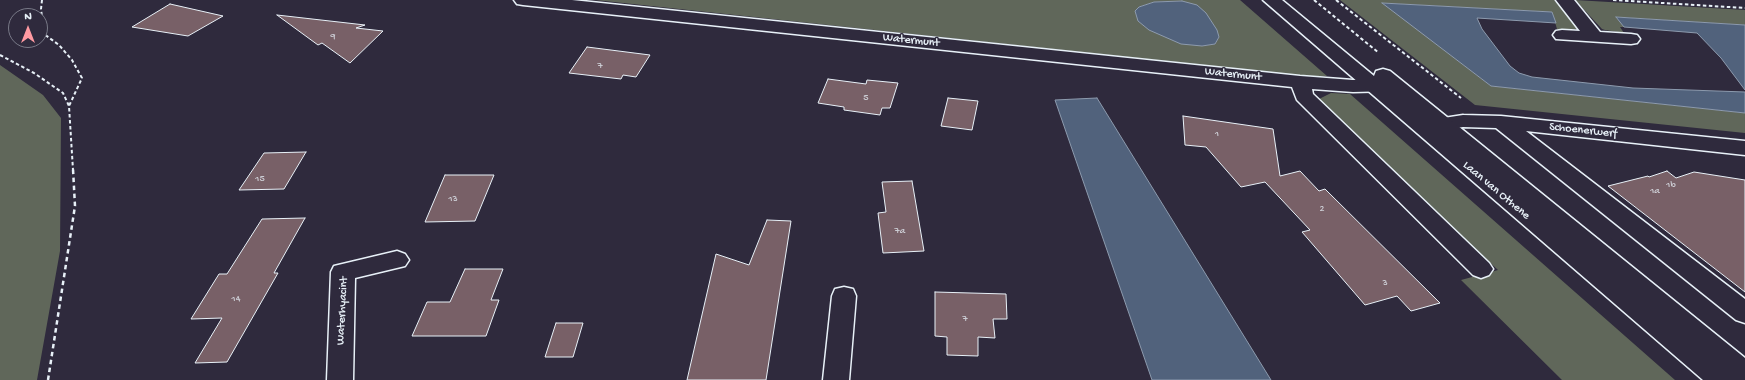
<!DOCTYPE html>
<style>
body{margin:0}
#map{position:relative;width:1745px;height:380px;overflow:hidden;background:#2f2a3d;font-family:"Gochi Hand",sans-serif}
canvas{display:block}
.north{position:absolute;left:8px;top:8px;width:40px;height:40px;box-sizing:border-box;background:#2f2a3d;border:1px solid #797a88;border-radius:50%;rotate:0deg;font-size:11px;font-weight:700;line-height:16px;text-align:center;color:#e8f1f8}
.north::after{content:'';display:block;margin:auto;width:14px;height:18px;background:#ff9aa2;clip-path:polygon(50% 0,100% 100%,50% 72%,0 100%)}
</style>
<div id="map">
<canvas width="1745" height="380"></canvas>
<div class="north">N</div>
</div>
<script>
const g = document.querySelector('canvas').getContext('2d');
g.lineJoin = 'round';
function fill(path, color) { g.fillStyle = color; g.fill(path, 'evenodd'); }
const shape = rows => new Path2D(rows.map(r => 'M' + r).join(''));
function stroke(path, color, width, dash) { g.strokeStyle = color; g.lineWidth = width; g.lineCap = dash ? 'butt' : 'round'; g.setLineDash(dash || []); g.stroke(path); }
function write(font, color, halo, rows, align = 'center') {
  g.font = font + ' "Gochi Hand",sans-serif'; g.lineWidth = 3; g.setLineDash([]); g.textBaseline = 'middle'; g.strokeStyle = halo; g.fillStyle = color; for (const [text, x, y, turn = 0] of rows) {
    g.save(); g.translate(x, y); g.rotate((+turn || 0) * Math.PI / 180); g.textAlign = isNaN(turn) ? turn : align; if (halo) g.strokeText(text, 0, 0); g.fillText(text, 0, 0); g.restore();
  }
}
fill(shape([
 [595,0,1240,0,1327,76,1313,77],
 [1182,1,1219,37,1215,44,1202,46,1139,7,1154,2],
 [1340,0,1558,0,1577,29,1557,29,1552,12,1383,3,1491,86,1745,113,1745,133,1475,105],
 [1575,0,1745,10,1745,25,1617,17,1624,27,1620,27,1624,33,1605,30,1602,29],
 [0,65,43,95,61,118,60,251,37,380,0,380],
 [1331,93,1350,94,1675,380,1562,380,1461,280,1498,270,1322,108,1319,99]
]), '#60675a');
const water = shape([
 [1182,1,1197,5,1206,13,1217,30,1219,37,1215,44,1202,46,1181,44,1149,30,1138,21,1135,11,1139,7,1154,2,1182,1],
 [1382,3,1552,12,1556,23,1477,18,1482,29,1510,66,1519,73,1532,77,1633,88,1745,92,1745,113,1491,86,1382,3],
 [1616,17,1745,25,1745,90,1721,58,1697,33,1624,27,1616,17],
 [1097,98,1271,380,1152,380,1055,100,1097,98]
]);
fill(water, '#51627c');
stroke(water, '#8d9bae', 1);
const building = shape([
 [170,4,223,16,188,36,132,27,170,4],
 [277,15,365,25,356,28,383,31,350,63,322,43,318,45,277,15],
 [587,47,650,55,636,77,623,75,621,79,569,73,587,47],
 [828,79,866,84,867,80,898,83,890,108,882,108,880,115,844,110,844,107,818,103,828,79],
 [948,98,978,101,972,130,941,126,948,98],
 [1183,116,1273,129,1280,176,1300,171,1319,191,1325,189,1440,303,1411,311,1397,296,1365,305,1302,232,1310,230,1265,182,1241,187,1206,147,1185,145,1183,116],
 [306,152,284,189,239,190,264,153,306,152],
 [1667,171,1676,178,1694,172,1745,180,1745,292,1608,186,1648,176,1649,177,1667,171],
 [445,175,494,175,475,221,425,222,445,175],
 [912,181,924,251,883,253,878,213,886,212,882,182,912,181],
 [305,218,274,273,278,273,227,362,195,363,222,318,191,319,219,274,227,274,262,219,305,218],
 [767,220,791,221,766,380,687,380,716,254,749,265,767,220],
 [465,269,503,269,491,300,499,300,486,336,412,336,427,302,450,302,465,269],
 [935,292,1006,294,1007,319,993,319,995,338,978,337,978,356,947,355,947,337,935,336,935,292],
 [556,323,583,323,573,357,545,357,556,323]
]);
fill(building, '#786067');
stroke(building, '#e8f1f8', 1);
const street = shape([
 [514,0,572,0,1300,76,1353,80,1391,79,1398,81,1401,85,1398,89,1391,91,1353,92,1312,89,1313,94,1489,263,1493,269,1489,275,1481,278,1473,275,1297,100,1292,87,523,5,517,4,514,0],
 [1556,0,1574,0,1600,32,1631,34,1637,35,1640,39,1637,43,1631,44,1556,39,1553,35,1556,31,1562,30,1580,31,1556,0],
 [1463,115,1501,116,1745,141,1745,155,1526,131,1745,299,1745,323,1736,320,1496,128,1463,127,1424,133,1417,131,1414,127,1417,123,1424,121,1463,115],
 [397,251,405,254,409,260,405,266,355,278,353,380,327,380,331,272,334,266,397,251],
 [844,287,853,289,856,296,849,380,823,380,832,296,835,289,844,287]
]);
const secondary = shape([
 [1263,0,1282,0,1374,76,1376,71,1383,69,1390,71,1745,358,1745,380,1703,380,1263,0]
]);
stroke(street, '#e8f1f8', 3);
stroke(secondary, '#e8f1f8', 3);
stroke(shape([
 [42,0,41,9,44,34,59,45,72,60,82,78,69,106],
 [1314,0,1379,53],
 [1336,0,1461,98],
 [1613,0,1745,8],
 [0,55,34,73,63,93,69,106,73,170]
]), '#e8f1f8', 2, [3.5, 2.5]);
stroke(shape([
 [48,380,75,206,73,169]
]), '#e8f1f8', 2.5, [4.5, 3.5]);
fill(street, '#2f2a3d');
fill(secondary, '#2f2a3d');
write('10px', '#cccdd4', null, [
 ["9",333,37],
 ["7",600,66],
 ["5",866,98],
 ["1",1217,134],
 ["15",260,179],
 ["1b",1671,185],
 ["1a",1655,191],
 ["13",453,199],
 ["2",1322,209],
 ["7a",900,231],
 ["3",1385,283],
 ["14",236,299],
 ["7",965,319]
]);
write('12px', '#e8f1f8', '#2f2a3d', [
 ["Watermunt",911,41,6],
 ["Watermunt",1233,75,6],
 ["Schoenerwerf",1583,131,6],
 ["Laan van Othene",1496,191,40],
 ["Waterhyacint",343,311,-87]
]);
</script>
